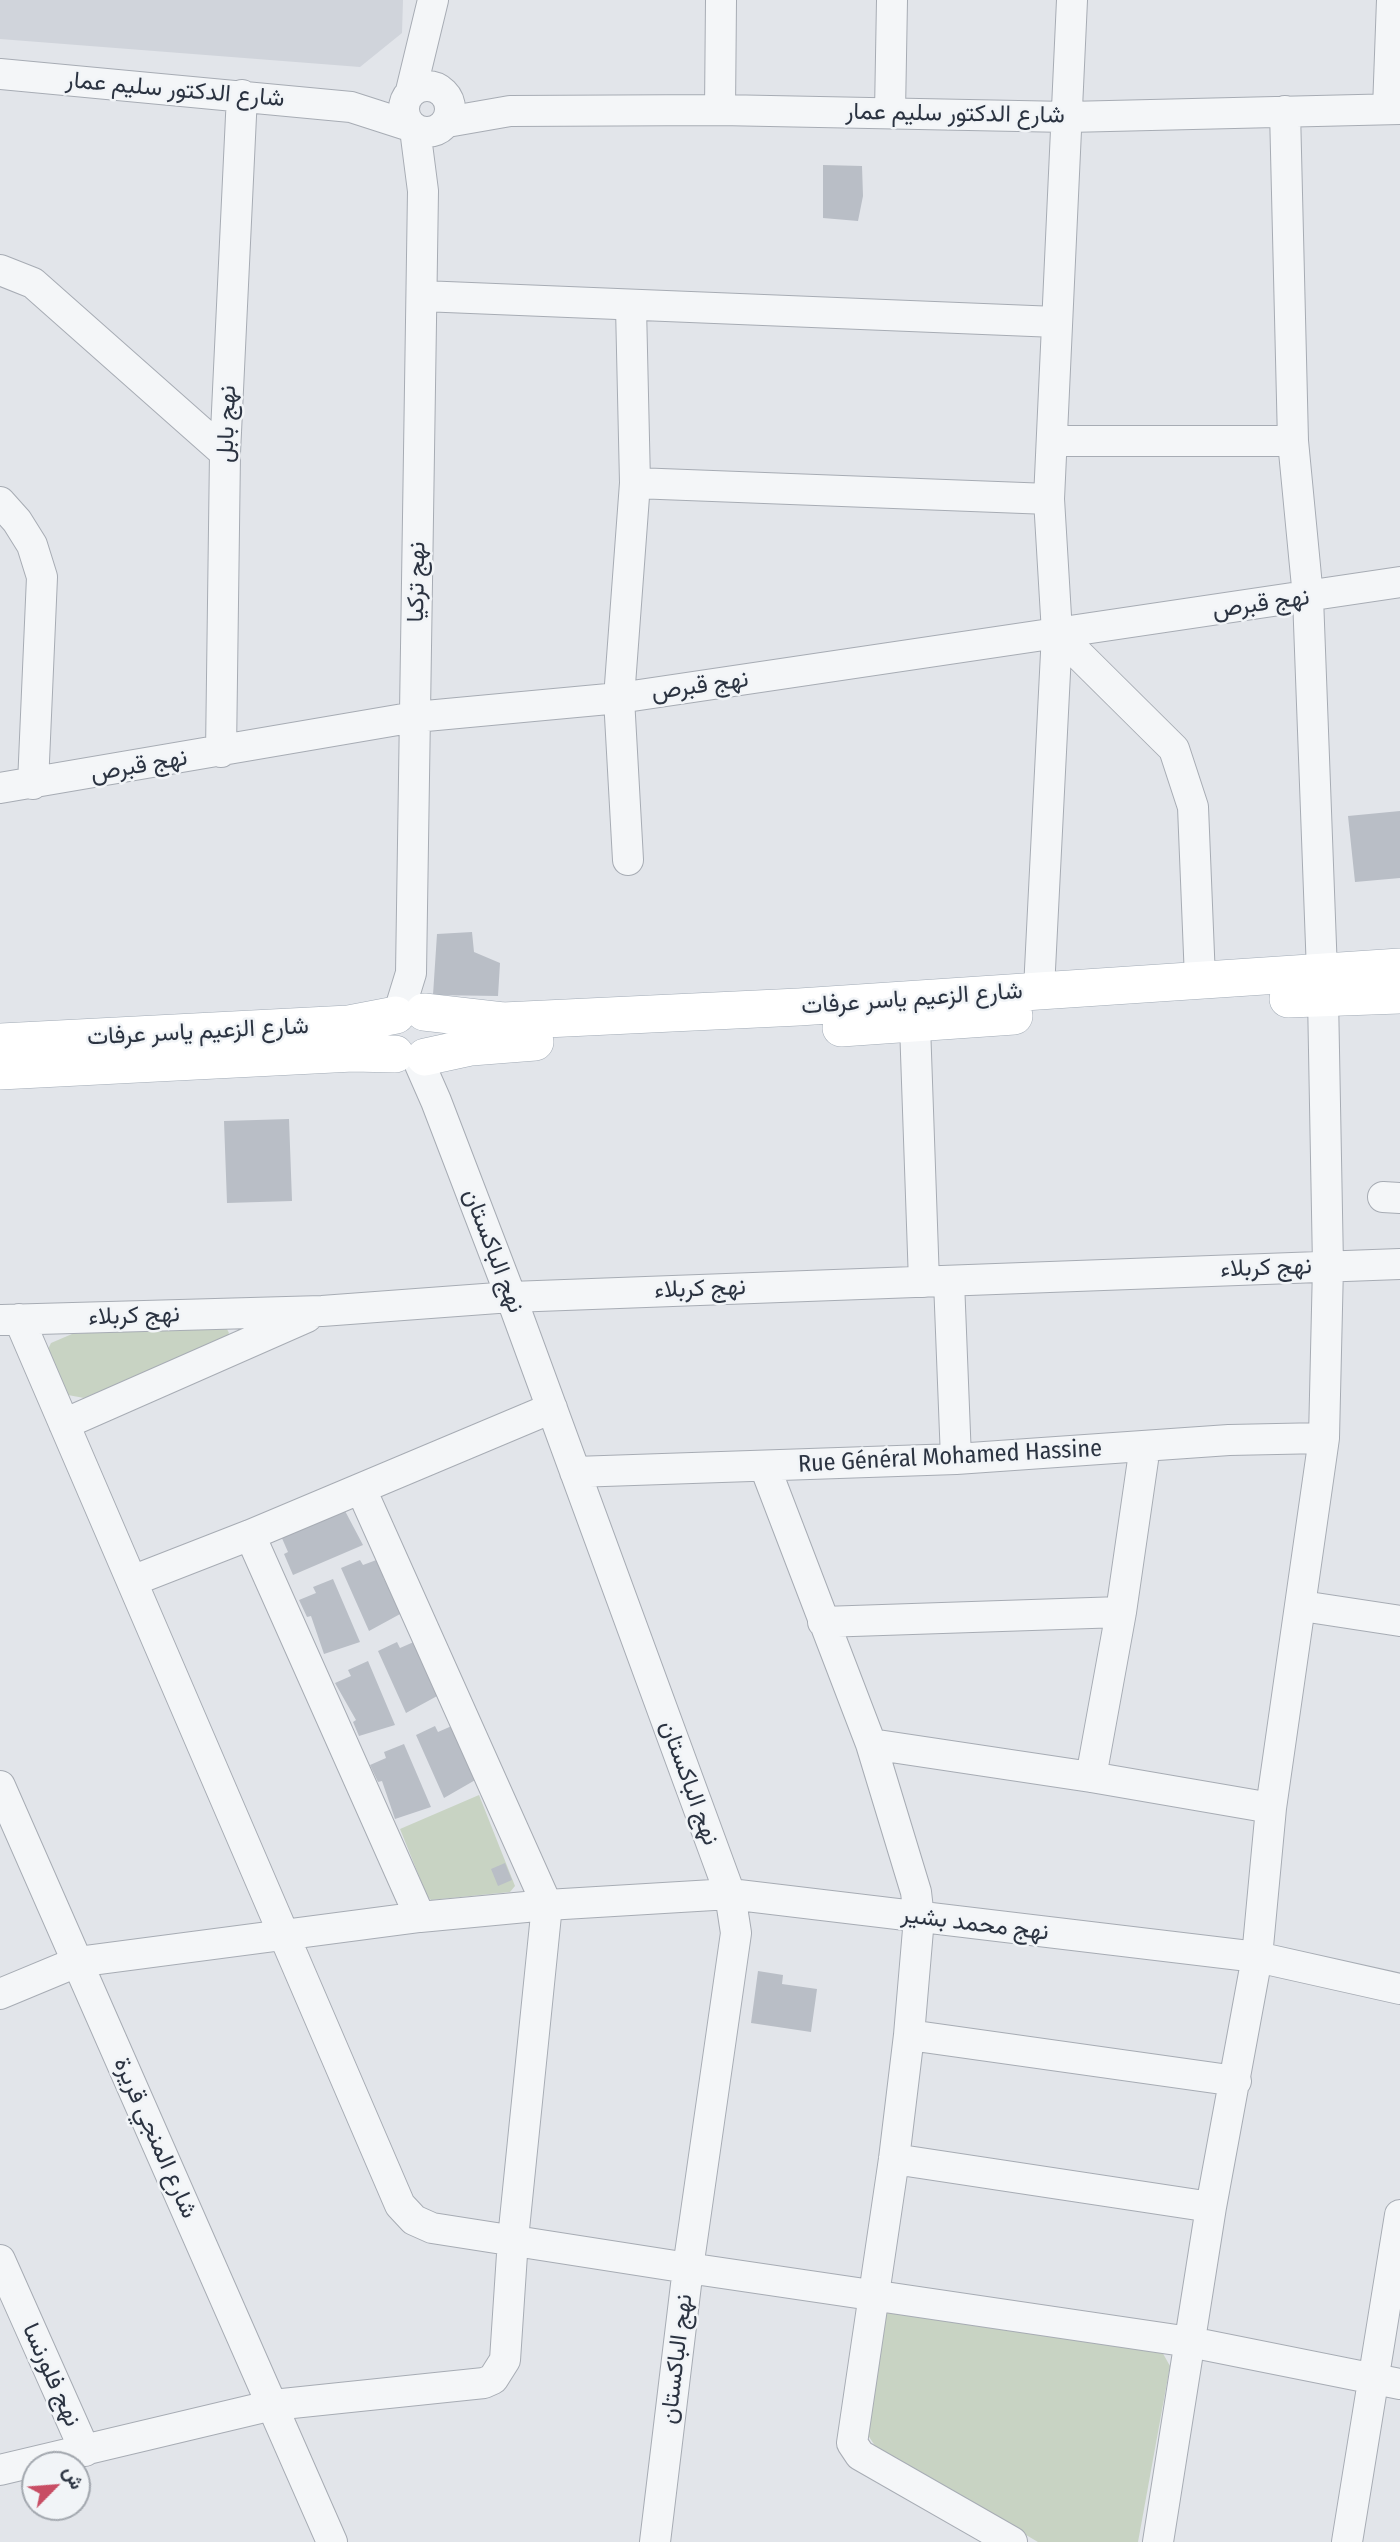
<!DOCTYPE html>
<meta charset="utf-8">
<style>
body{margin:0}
#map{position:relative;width:1400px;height:2542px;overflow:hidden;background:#e2e5ea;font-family:"Fira Sans Condensed",Vazirmatn,sans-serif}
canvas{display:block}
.north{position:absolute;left:21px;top:2451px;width:70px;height:70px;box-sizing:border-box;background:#f1f4f7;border:2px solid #a2a7ae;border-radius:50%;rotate:65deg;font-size:19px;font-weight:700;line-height:28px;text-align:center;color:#2b3341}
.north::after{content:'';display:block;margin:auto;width:24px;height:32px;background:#c84d64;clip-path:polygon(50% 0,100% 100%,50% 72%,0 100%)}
</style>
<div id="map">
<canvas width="1400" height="2542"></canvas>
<div class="north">ش</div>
</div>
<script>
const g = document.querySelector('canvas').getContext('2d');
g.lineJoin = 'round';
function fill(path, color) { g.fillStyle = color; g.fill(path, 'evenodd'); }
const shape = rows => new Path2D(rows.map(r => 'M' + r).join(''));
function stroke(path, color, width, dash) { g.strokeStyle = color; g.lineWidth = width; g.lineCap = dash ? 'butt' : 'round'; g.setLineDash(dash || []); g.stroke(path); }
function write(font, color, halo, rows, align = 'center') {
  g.font = font + ' "Fira Sans Condensed",Vazirmatn,sans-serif'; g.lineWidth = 5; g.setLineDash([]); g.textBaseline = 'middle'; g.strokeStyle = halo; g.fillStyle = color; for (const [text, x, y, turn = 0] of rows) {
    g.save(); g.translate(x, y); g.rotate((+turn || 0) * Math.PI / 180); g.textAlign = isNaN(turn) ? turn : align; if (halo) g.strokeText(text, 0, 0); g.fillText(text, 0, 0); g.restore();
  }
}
fill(shape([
 [0,0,403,0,402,33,360,67,0,39]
]), '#d0d4db');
fill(shape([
 [224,1323,229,1333,226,1338,84,1398,68,1395,48,1349,51,1343,72,1334],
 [479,1795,515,1886,510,1892,431,1900,427,1896,400,1829],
 [897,2311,1161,2350,1170,2366,1138,2542,1038,2542,875,2446,866,2432,882,2320,887,2313]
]), '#c8d3c3');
fill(shape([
 [823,165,862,166,863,196,858,221,823,218],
 [1400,811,1400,878,1355,882,1348,816],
 [472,932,474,952,500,963,498,996,433,995,437,934],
 [289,1119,292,1201,227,1203,224,1121],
 [344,1509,363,1545,293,1575,284,1554,288,1552,281,1536],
 [379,1559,386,1576,383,1577,402,1613,369,1631,341,1568,360,1560,363,1565],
 [333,1579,360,1642,324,1654,311,1616,307,1617,299,1600,316,1593,313,1587],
 [416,1641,423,1658,420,1659,439,1695,406,1713,378,1651,397,1642,400,1648],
 [368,1661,395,1725,359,1736,353,1722,356,1720,335,1683,351,1676,348,1670],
 [454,1725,461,1742,458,1744,477,1779,444,1798,416,1735,435,1726,438,1732],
 [404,1744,431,1807,395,1819,382,1781,378,1782,370,1765,386,1758,384,1752],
 [505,1863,512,1880,498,1886,491,1869],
 [758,1971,783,1975,782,1984,817,1989,811,2032,751,2023]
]), '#b9bec6');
const minor = shape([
 [0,74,351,107,410,126],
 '404 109a23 23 0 1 1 46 0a23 23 0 1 1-46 0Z',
 [411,91,433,0],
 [1388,109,1392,0],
 [720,110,721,0],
 [1285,111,1293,441,1308,597,1322,972],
 [890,112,892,0],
 [447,122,510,111,720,110,1068,117,1400,109],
 [0,270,33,283,225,453],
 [422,296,1056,322],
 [1052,441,1293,441],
 [635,483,1049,499],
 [0,502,17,521,32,545,42,577,33,784],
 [1057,633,1174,749,1193,807,1200,979],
 [221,752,225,453,242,95],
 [0,788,415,717,619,698,1400,582],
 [628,860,619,698,635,483,631,307],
 [1039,989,1057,633,1049,499,1072,0],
 [399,1012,411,973,423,191,415,129],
 [915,1025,924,1282],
 [418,1060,436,1101,511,1297,730,1894,736,1933,688,2268,655,2542],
 [1383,1197,1400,1198],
 [949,1281,956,1459],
 [19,1319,400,2205,414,2220,432,2228,688,2268,1190,2342,1400,2384],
 [2,1320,322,1311,511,1297,1400,1264],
 [64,1424,307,1317],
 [765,1467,871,1744,916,1892,919,1918,909,2035,894,2159,852,2443,860,2455,1012,2542],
 [575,1472,956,1459,1229,1440,1324,1438],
 [250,1535,420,1917],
 [132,1581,250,1535,552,1408],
 [1302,1606,1400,1621],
 [823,1622,1121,1612],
 [871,1744,1091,1777,1271,1808],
 [1091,1777,1121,1612,1145,1446],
 [0,1786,332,2542],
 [0,1994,77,1962,420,1917,547,1905,730,1894,1257,1957,1400,1989],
 [909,2035,1236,2081],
 [894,2159,1211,2207],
 [0,2260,85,2451],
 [0,2470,273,2405,484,2383,493,2379,505,2360,513,2239,547,1905,361,1489],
 [1158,2542,1211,2207,1257,1957,1271,1808,1324,1438,1328,1266,1323,997],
 [1347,2542,1400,2215]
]);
const major = shape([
 [1288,999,1400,995],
 [424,1012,503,1021,799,1007,1400,967],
 [841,1028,1014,1016],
 [0,1042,349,1024,396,1015],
 [425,1057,471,1047,535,1042],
 [0,1071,353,1053,395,1054]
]);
stroke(minor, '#a7acb4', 32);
stroke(major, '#a1aab5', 38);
stroke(minor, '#f4f6f8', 30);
stroke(major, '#fff', 37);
write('24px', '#2b3341', '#f1f4f7', [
 ["شارع الدكتور سليم عمار",175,90,5],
 ["شارع الدكتور سليم عمار",955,114,1],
 ["نهج بابل",227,424,-88],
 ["نهج تركيا",417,582,-89],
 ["نهج قبرص",1261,604,-8],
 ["نهج قبرص",700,686,-8],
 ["نهج قبرص",139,766,-10],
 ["شارع الزعيم ياسر عرفات",912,999,-4],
 ["شارع الزعيم ياسر عرفات",198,1032,-3],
 ["نهج الباكستان",493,1251,69],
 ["نهج كربلاء",1266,1268,-2],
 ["نهج كربلاء",700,1289,-2],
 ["نهج كربلاء",134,1316,-2],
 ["Rue Général Mohamed Hassine",950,1457,-3],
 ["نهج الباكستان",689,1783,70],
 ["نهج محمد بشير",975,1924,7],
 ["شارع المنجي قريرة",155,2138,66],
 ["نهج الباكستان",677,2359,-83],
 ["نهج فلورنسا",51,2375,66]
]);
</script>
